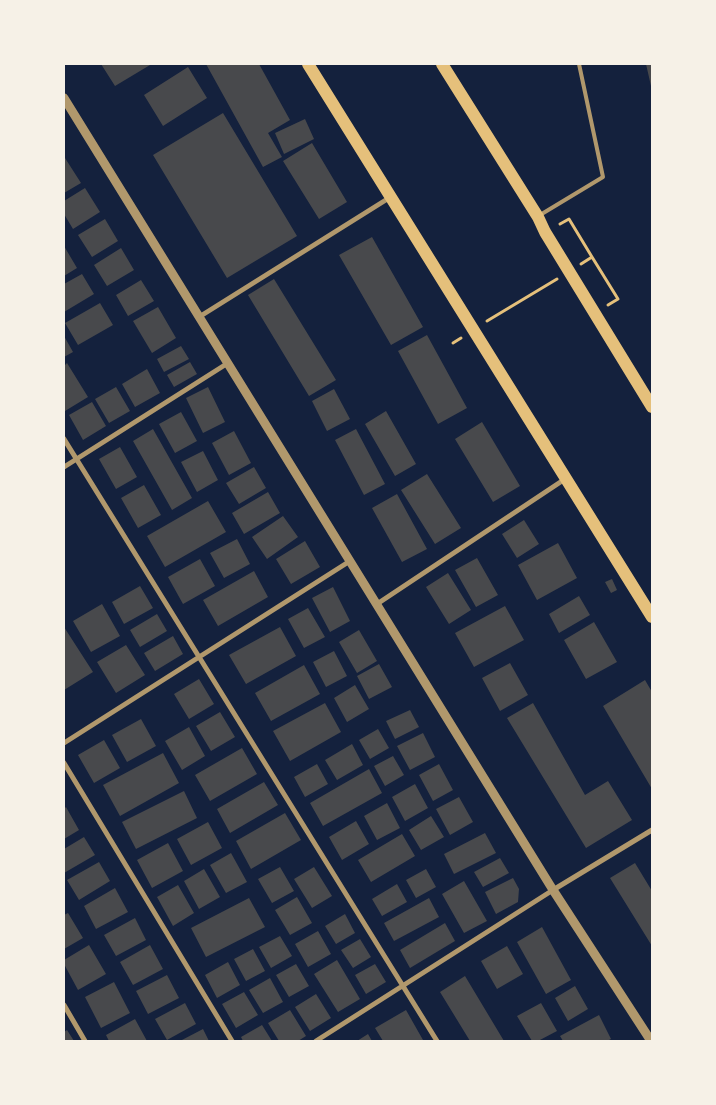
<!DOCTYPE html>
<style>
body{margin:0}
#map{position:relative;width:716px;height:1105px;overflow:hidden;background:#14213d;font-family:"Roboto Condensed",sans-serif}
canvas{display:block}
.frame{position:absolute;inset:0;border:65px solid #f6f1e7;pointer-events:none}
</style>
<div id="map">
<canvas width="716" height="1105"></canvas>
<div class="frame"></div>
</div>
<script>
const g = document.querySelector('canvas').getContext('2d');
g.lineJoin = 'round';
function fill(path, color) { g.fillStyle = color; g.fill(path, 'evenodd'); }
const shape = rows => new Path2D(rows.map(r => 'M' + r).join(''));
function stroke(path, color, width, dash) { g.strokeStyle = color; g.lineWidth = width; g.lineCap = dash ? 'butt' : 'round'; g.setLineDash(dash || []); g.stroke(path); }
fill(shape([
 [101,64,149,64,150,65,115,86],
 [206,64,259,64,290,120,268,133,282,157,263,167],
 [646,64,652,64,652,86,651,86],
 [188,67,207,98,163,126,144,95],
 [223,113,297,236,227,278,153,155],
 [305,119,314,139,284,154,275,133],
 [312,143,347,202,319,219,283,161],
 [65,158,81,183,64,193,64,159],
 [85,188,100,212,73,229,64,214,64,201],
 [105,219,118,241,92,257,78,235],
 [372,237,423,327,391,345,339,255],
 [64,246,77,268,64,276],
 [121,248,134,270,107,286,94,265],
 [82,274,94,294,64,312,64,284],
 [274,279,336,380,309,396,248,295],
 [141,280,154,301,128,316,116,295],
 [100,303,113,325,78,345,65,323],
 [158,307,176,338,152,353,133,321],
 [427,335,467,408,438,424,398,351],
 [64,336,73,352,64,357],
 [181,346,189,359,164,372,157,359],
 [190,362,197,374,174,387,167,375],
 [67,363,88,397,65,411,64,409,64,366],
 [147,369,160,393,135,407,122,384],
 [116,387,130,411,109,423,95,399],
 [208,387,225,422,203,433,186,398],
 [334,389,350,419,327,431,312,401],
 [92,402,106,426,83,440,69,415],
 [386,411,416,464,395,476,365,424],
 [181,412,197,441,175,453,159,424],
 [482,422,520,486,493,502,455,439],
 [153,429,192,498,172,510,133,441],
 [356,429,385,484,364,495,335,440],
 [234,431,251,463,229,475,212,443],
 [120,447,137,477,116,489,99,459],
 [203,451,218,480,197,492,181,462],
 [254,467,266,488,239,504,226,483],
 [427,474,461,528,435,544,401,490],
 [144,485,161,515,138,528,121,498],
 [268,492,280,513,244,534,232,513],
 [397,494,427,549,402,562,372,508],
 [208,501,226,532,165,567,147,536],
 [283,516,298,537,267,559,252,537],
 [524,520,539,544,517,558,502,534],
 [237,539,250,564,224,578,210,553],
 [305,541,320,567,291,584,276,559],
 [558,543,577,578,537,600,518,565],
 [477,558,498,595,476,607,455,570],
 [200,559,215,586,183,604,168,577],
 [254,571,268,597,218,626,203,600],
 [448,573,471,610,449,624,426,587],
 [612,579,617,590,611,593,605,582],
 [140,586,153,608,124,624,112,602],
 [333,587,350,621,330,632,312,598],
 [579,596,590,615,559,633,549,614],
 [102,604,120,636,91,652,73,621],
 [505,606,524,640,474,667,455,633],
 [308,608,325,637,304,648,288,619],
 [157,614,167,631,140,647,130,630],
 [594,622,617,662,586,679,564,640],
 [64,627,93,672,64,690],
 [280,627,296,656,246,684,229,655],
 [359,630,377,661,357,673,339,642],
 [173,636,183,654,155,671,144,653],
 [126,645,145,675,116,693,97,662],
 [334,651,347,676,326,687,313,662],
 [510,663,528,695,500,711,482,678],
 [379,664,392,687,369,699,357,676],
 [304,665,320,694,271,721,255,693],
 [199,679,214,704,189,719,174,694],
 [645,680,652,692,652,789,603,706],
 [355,685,369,709,347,722,334,698],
 [325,703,341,732,290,761,273,731],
 [533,703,585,795,608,781,632,820,586,848,507,718],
 [410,710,419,727,395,739,386,721],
 [220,712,235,737,211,751,196,726],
 [141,719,156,746,127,762,112,735],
 [189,727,205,756,182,770,165,741],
 [378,729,389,748,370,759,359,740],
 [423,733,435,757,410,770,397,746],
 [104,740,120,768,94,783,78,755],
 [352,744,363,765,337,780,325,760],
 [242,748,257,774,210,801,195,775],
 [163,753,179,783,120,816,103,785],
 [393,756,404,775,385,786,374,766],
 [317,764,328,784,305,797,294,777],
 [439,764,453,790,433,801,419,775],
 [369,769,382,793,323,826,310,803],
 [264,782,278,805,230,833,217,809],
 [415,784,428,808,405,821,392,797],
 [184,791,197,818,136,849,122,822],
 [459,797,473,822,450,835,436,809],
 [387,803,400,828,377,840,364,816],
 [66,807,79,830,64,839,64,809],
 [285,813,301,840,251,869,236,841],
 [431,816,444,837,421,850,409,830],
 [356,821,369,844,342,860,329,837],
 [208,822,222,848,191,865,177,839],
 [485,833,496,853,454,874,444,854],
 [402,834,415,856,371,882,358,860],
 [84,837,95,855,64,873,64,849],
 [168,843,183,871,152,888,137,860],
 [231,853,247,882,226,893,210,865],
 [500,858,509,873,483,887,474,872],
 [99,862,110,881,79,900,67,880],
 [635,863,652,891,652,946,610,878],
 [280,867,294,891,272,903,258,879],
 [314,867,332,896,312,908,294,879],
 [204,869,220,897,199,909,184,881],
 [426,869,436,887,416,898,406,880],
 [513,878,519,889,518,902,496,914,485,892],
 [464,881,487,921,464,933,442,894],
 [397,884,407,902,382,916,372,899],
 [178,885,194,913,173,926,157,897],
 [115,888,128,912,96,929,84,906],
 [297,897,312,923,290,935,275,910],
 [249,898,265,927,206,957,191,928],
 [429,898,439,917,394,941,384,923],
 [68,913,83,938,64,949,64,915],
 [345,914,355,933,336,944,325,926],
 [135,918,146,940,116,956,104,935],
 [445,923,455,941,410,968,400,950],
 [542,927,571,980,546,994,517,942],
 [318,931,331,954,308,967,295,944],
 [280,936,292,956,271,968,259,947],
 [360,939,371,957,353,968,341,950],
 [89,945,106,974,78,990,64,964,64,960],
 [150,945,163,969,133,985,120,962],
 [507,946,523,974,497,989,481,961],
 [253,949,265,971,246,981,234,959],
 [337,960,360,999,338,1012,314,974],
 [228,962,240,985,217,998,205,975],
 [296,964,309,986,289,997,276,975],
 [375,964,386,982,366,994,355,975],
 [167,975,179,998,148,1014,136,991],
 [465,976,504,1041,470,1041,440,992],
 [270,978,283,1002,263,1013,249,990],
 [114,982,130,1013,101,1028,85,997],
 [575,986,588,1009,568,1021,555,998],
 [244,992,258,1015,236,1028,222,1004],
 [316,994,331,1018,310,1031,295,1007],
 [185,1003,196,1024,167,1040,155,1019],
 [541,1003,557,1031,538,1041,532,1041,517,1016],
 [290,1010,306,1036,298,1041,279,1041,268,1023],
 [406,1010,423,1040,383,1041,375,1028],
 [599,1015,611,1039,607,1041,563,1041,560,1036],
 [135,1019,147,1041,109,1041,106,1035],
 [262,1025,272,1041,243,1041,241,1037],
 [203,1029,209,1041,180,1041],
 [67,1030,74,1041,64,1041,64,1032],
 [368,1034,372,1041,357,1041]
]), '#48494c');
stroke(shape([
 [560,224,569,219,592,257,618,299,608,305],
 [581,264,592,257],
 [487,321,557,279],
 [453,343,461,338]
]), '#e5c07b', 3);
stroke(shape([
 [540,215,603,177,579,64]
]), '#b1986c', 4);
stroke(shape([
 [199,317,389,198],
 [64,439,437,1041],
 [64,467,228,363],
 [377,604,565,479],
 [64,743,350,561],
 [64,763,232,1041],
 [64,1005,85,1041],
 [316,1041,553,890,652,830]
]), '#b1986c', 5);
stroke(shape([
 [64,98,553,890,651,1041]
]), '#b1986c', 9);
stroke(shape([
 [308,64,652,617],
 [442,64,538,217,545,232,652,407]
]), '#e5c07b', 12);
</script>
